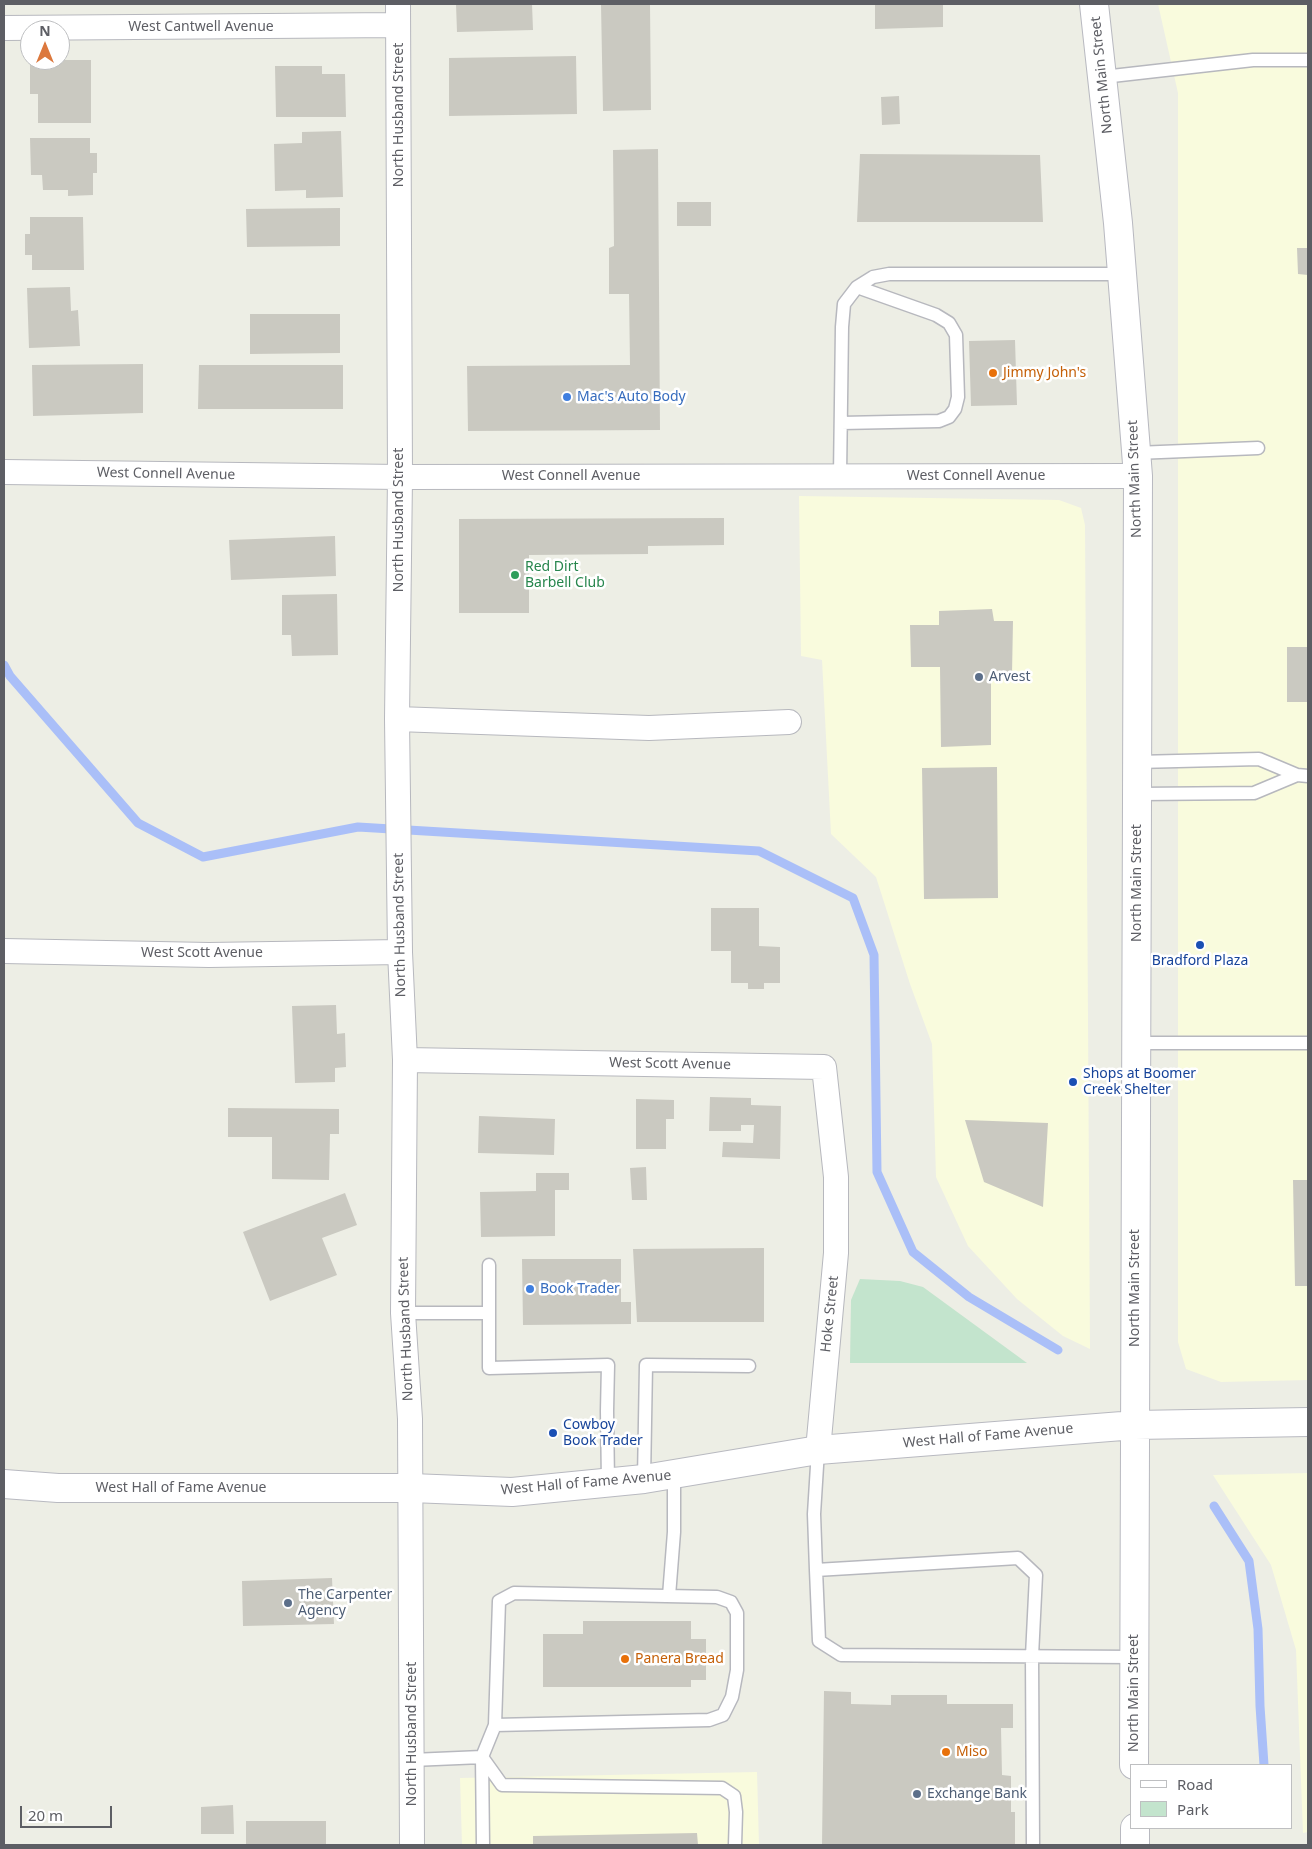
<!DOCTYPE html>
<style>
body{margin:0}
#map{position:relative;width:1312px;height:1849px;overflow:hidden;background:#edeee5;font-family:"Noto Sans",sans-serif}
canvas{display:block}
.frame{position:absolute;inset:0;border:5px solid #5d5e64;pointer-events:none}
.legend{position:absolute;left:1130px;top:1764px;width:162px;height:65px;box-sizing:border-box;background:#fff;border:1px solid #bebfc1;margin:0;padding:6px 9px;list-style:none;font-size:15px;color:#5d5e64}
.legend li{display:flex;align-items:center;gap:10px;height:25px}
.legend b{width:25px;border:1px solid #bebfc1}
.north{position:absolute;left:20px;top:20px;width:50px;height:50px;box-sizing:border-box;background:#fff;border:1px solid #bebfc1;border-radius:50%;rotate:0deg;font-size:14px;font-weight:700;line-height:20px;text-align:center;color:#5d5e64}
.north::after{content:'';display:block;margin:auto;width:18px;height:22px;background:#dc783d;clip-path:polygon(50% 0,100% 100%,50% 72%,0 100%)}
.scale{position:absolute;left:20px;top:1806px;width:92px;height:22px;box-sizing:border-box;border:2px solid #5d5e64;border-top:0;padding-left:6px;font-size:15px;line-height:18px;white-space:nowrap;color:#5d5e64;-webkit-text-stroke:4px #fff;paint-order:stroke}
</style>
<div id="map">
<canvas width="1312" height="1849"></canvas>
<div class="frame"></div>
<ul class="legend">
<li><b style="height:6px;background:#fff"></b>Road</li>
<li><b style="height:14px;background:#c3e4cd"></b>Park</li>
</ul>
<div class="north">N</div>
<div class="scale">20 m</div>
</div>
<script>
const g = document.querySelector('canvas').getContext('2d');
g.lineJoin = 'round';
function fill(path, color) { g.fillStyle = color; g.fill(path, 'evenodd'); }
const shape = rows => new Path2D(rows.map(r => 'M' + r).join(''));
function stroke(path, color, width, dash) { g.strokeStyle = color; g.lineWidth = width; g.lineCap = dash ? 'butt' : 'round'; g.setLineDash(dash || []); g.stroke(path); }
function write(font, color, halo, rows, align = 'center') {
  g.font = font + ' "Noto Sans",sans-serif'; g.lineWidth = 5; g.setLineDash([]); g.textBaseline = 'middle'; g.strokeStyle = halo; g.fillStyle = color; for (const [text, x, y, turn = 0] of rows) {
    g.save(); g.translate(x, y); g.rotate((+turn || 0) * Math.PI / 180); g.textAlign = isNaN(turn) ? turn : align; if (halo) g.strokeText(text, 0, 0); g.fillText(text, 0, 0); g.restore();
  }
}
fill(shape([
 [1158,4,1308,4,1308,1380,1221,1382,1186,1369,1178,1342,1178,93],
 [799,496,1059,500,1081,508,1085,525,1090,1349,1063,1336,1017,1299,968,1246,936,1177,932,1044,910,984,876,877,831,834,822,660,801,656],
 [1308,1473,1308,1832,1303,1833,1296,1650,1271,1565,1213,1475],
 [757,1772,759,1845,462,1845,460,1778]
]), '#f9fbdd');
fill(shape([
 [860,1279,900,1281,923,1287,1027,1363,850,1363,851,1300]
]), '#c3e4cd');
stroke(shape([
 [4,665,10,676,138,823,203,857,358,827,759,851,853,898,874,955,877,1172,913,1252,969,1297,1058,1350],
 [1214,1506,1249,1561,1258,1629,1260,1706,1264,1765]
]), '#aabff8', 9);
fill(shape([
 [456,4,532,4,533,30,457,32],
 [601,4,650,4,651,110,603,111],
 [875,4,943,4,943,27,875,29],
 [576,56,577,114,449,116,449,58],
 [30,60,91,60,91,123,38,123,38,94,30,94],
 [275,66,322,66,322,74,345,74,346,117,276,117],
 [899,96,900,124,882,125,881,97],
 [341,131,343,197,306,198,306,190,275,191,274,144,302,143,302,132],
 [30,138,90,138,90,153,97,153,97,173,93,173,93,195,68,196,68,190,43,190,42,175,31,175],
 [658,149,660,430,468,431,467,366,630,365,629,294,609,294,609,248,614,246,613,150],
 [860,154,1040,155,1043,222,857,222],
 [677,202,711,202,711,226,677,226],
 [340,208,340,246,247,247,246,209],
 [30,217,83,217,84,270,32,270,32,255,25,255,25,234,30,234],
 [1297,248,1308,248,1308,275,1298,274],
 [70,287,71,311,78,310,80,346,29,348,27,288],
 [250,314,340,314,340,353,250,354],
 [1015,340,1017,405,971,406,969,341],
 [143,364,143,413,33,416,32,365],
 [199,365,343,365,343,409,198,409],
 [724,518,724,545,648,546,648,554,529,555,529,613,459,613,459,519],
 [335,536,336,576,231,580,229,540],
 [337,594,338,655,292,656,291,635,282,635,282,595],
 [992,609,994,621,1013,621,1012,674,991,674,991,745,941,747,940,667,911,667,910,625,939,625,939,611],
 [1287,647,1308,647,1308,702,1287,702],
 [997,767,998,898,924,899,922,768],
 [711,908,759,908,759,946,780,947,780,983,764,983,764,989,748,989,748,983,731,983,731,951,711,951],
 [336,1005,337,1034,345,1033,346,1067,335,1068,335,1082,295,1083,292,1006],
 [710,1097,751,1098,751,1105,781,1106,780,1159,722,1157,723,1142,753,1143,754,1125,741,1125,741,1131,709,1131],
 [636,1099,674,1100,674,1119,666,1119,666,1149,636,1149],
 [228,1108,339,1109,339,1134,330,1134,329,1180,272,1179,272,1137,228,1137],
 [479,1116,555,1119,554,1155,478,1153],
 [965,1120,1048,1123,1043,1207,984,1182],
 [646,1167,647,1200,632,1200,630,1168],
 [536,1173,569,1173,569,1190,555,1190,555,1236,481,1237,480,1192,536,1191],
 [1293,1180,1308,1180,1308,1286,1295,1286],
 [345,1193,357,1225,322,1238,337,1275,270,1301,243,1232],
 [764,1248,764,1322,637,1322,633,1249],
 [522,1259,621,1259,621,1302,631,1302,631,1324,523,1325],
 [332,1578,334,1624,243,1626,242,1581],
 [583,1621,691,1621,691,1639,706,1639,706,1680,691,1680,691,1687,543,1687,543,1634,583,1634],
 [824,1691,851,1692,851,1704,891,1705,891,1695,947,1695,947,1704,1013,1704,1013,1728,1001,1728,1002,1775,1011,1776,1011,1812,1015,1812,1015,1845,822,1845],
 [233,1805,234,1834,201,1834,201,1807],
 [246,1821,326,1821,326,1845,246,1845],
 [697,1833,698,1845,533,1845,533,1836]
]), '#cac9c1');
const lane = shape([
 [1103,77,1253,60,1308,60],
 [841,423,939,421,949,417,955,409,958,397,956,335,949,323,936,315,857,287],
 [1136,453,1258,448],
 [840,476,842,327,844,304,857,287,873,277,889,274,1122,274],
 [1137,762,1259,759,1297,775],
 [1138,794,1254,793,1297,775,1308,776],
 [1136,1043,1308,1043],
 [489,1265,489,1368,608,1365,607,1411,608,1483],
 [403,1313,489,1313],
 [818,1450,814,1514,816,1570,1018,1558,1036,1575,1032,1656,1033,1845],
 [644,1479,646,1365,749,1366],
 [816,1570,819,1641,841,1655,1133,1657],
 [669,1596,674,1532,674,1475],
 [412,1760,482,1757,502,1785,722,1788,734,1796,736,1812,735,1845],
 [483,1845,482,1757,495,1725,499,1601,514,1593,717,1597,731,1602,737,1613,737,1670,732,1697,723,1715,709,1720,495,1725]
]);
const street = shape([
 [398,4,400,477,397,719,400,952,405,1060,403,1313,410,1419,412,1845],
 [4,28,398,25],
 [4,472,400,477,1138,476],
 [397,719,649,728,789,722],
 [4,951,209,955,400,952],
 [405,1060,824,1067,836,1177,836,1253,818,1450]
]);
const secondary = shape([
 [1094,4,1118,223,1138,476,1134,1765],
 [4,1484,58,1488,411,1488,512,1492,644,1479,818,1450,1135,1425,1308,1422],
 [1135,1828,1135,1845]
]);
stroke(lane, '#b7b8be', 15);
stroke(street, '#b7b8be', 26);
stroke(secondary, '#b8b9c0', 30);
stroke(lane, '#fff', 12);
stroke(street, '#fff', 24);
stroke(secondary, '#fff', 28);
for (const [x, y, r, color] of [
 [993,373,5,"#e8710a"],
 [567,397,5,"#3f7fe0"],
 [515,575,5,"#2e9e5b"],
 [979,677,5,"#5c6f8a"],
 [1200,945,5,"#1a4fb4"],
 [1073,1082,5,"#1a4fb4"],
 [530,1289,5,"#3f7fe0"],
 [553,1433,5,"#1a4fb4"],
 [288,1603,5,"#5c6f8a"],
 [625,1659,5,"#e8710a"],
 [946,1752,5,"#e8710a"],
 [917,1794,5,"#5c6f8a"]
]) { const dot = new Path2D(); dot.arc(x, y, r, 0, 2 * Math.PI); g.fillStyle = color; g.fill(dot); stroke(dot, '#fff', 2); }
write('14px', '#5d5e64', '#fff', [
 ["West Cantwell Avenue",201,27],
 ["North Main Street",1102,75,-96],
 ["North Husband Street",399,115,-90],
 ["West Connell Avenue",166,474,1],
 ["West Connell Avenue",571,476],
 ["West Connell Avenue",976,476],
 ["North Main Street",1135,479,-92],
 ["North Husband Street",399,520,-90],
 ["North Main Street",1137,883,-90],
 ["North Husband Street",400,925,-91],
 ["West Scott Avenue",202,953],
 ["West Scott Avenue",670,1064,1],
 ["North Main Street",1135,1288,-90],
 ["Hoke Street",830,1314,-84],
 ["North Husband Street",406,1329,-92],
 ["West Hall of Fame Avenue",988,1436,-5],
 ["West Hall of Fame Avenue",586,1483,-5],
 ["West Hall of Fame Avenue",181,1488],
 ["North Main Street",1134,1693,-90],
 ["North Husband Street",412,1734,-90]
]);
write('14px', '#c56008', '#fff', [
 ["Jimmy John's",1003,373],
 ["Panera Bread",635,1659],
 ["Miso",956,1752]
], 'left');
write('14px', '#366cbe', '#fff', [
 ["Mac's Auto Body",577,397],
 ["Book Trader",540,1289]
], 'left');
write('14px', '#27864d', '#fff', [
 ["Red Dirt",525,567],
 ["Barbell Club",525,583]
], 'left');
write('14px', '#4e5e75', '#fff', [
 ["Arvest",989,677],
 ["The Carpenter",298,1595],
 ["Agency",298,1611],
 ["Exchange Bank",927,1794]
], 'left');
write('14px', '#164399', '#fff', [
 ["Bradford Plaza",1200,961,"center"],
 ["Shops at Boomer",1083,1074],
 ["Creek Shelter",1083,1090],
 ["Cowboy",563,1425],
 ["Book Trader",563,1441]
], 'left');
</script>
